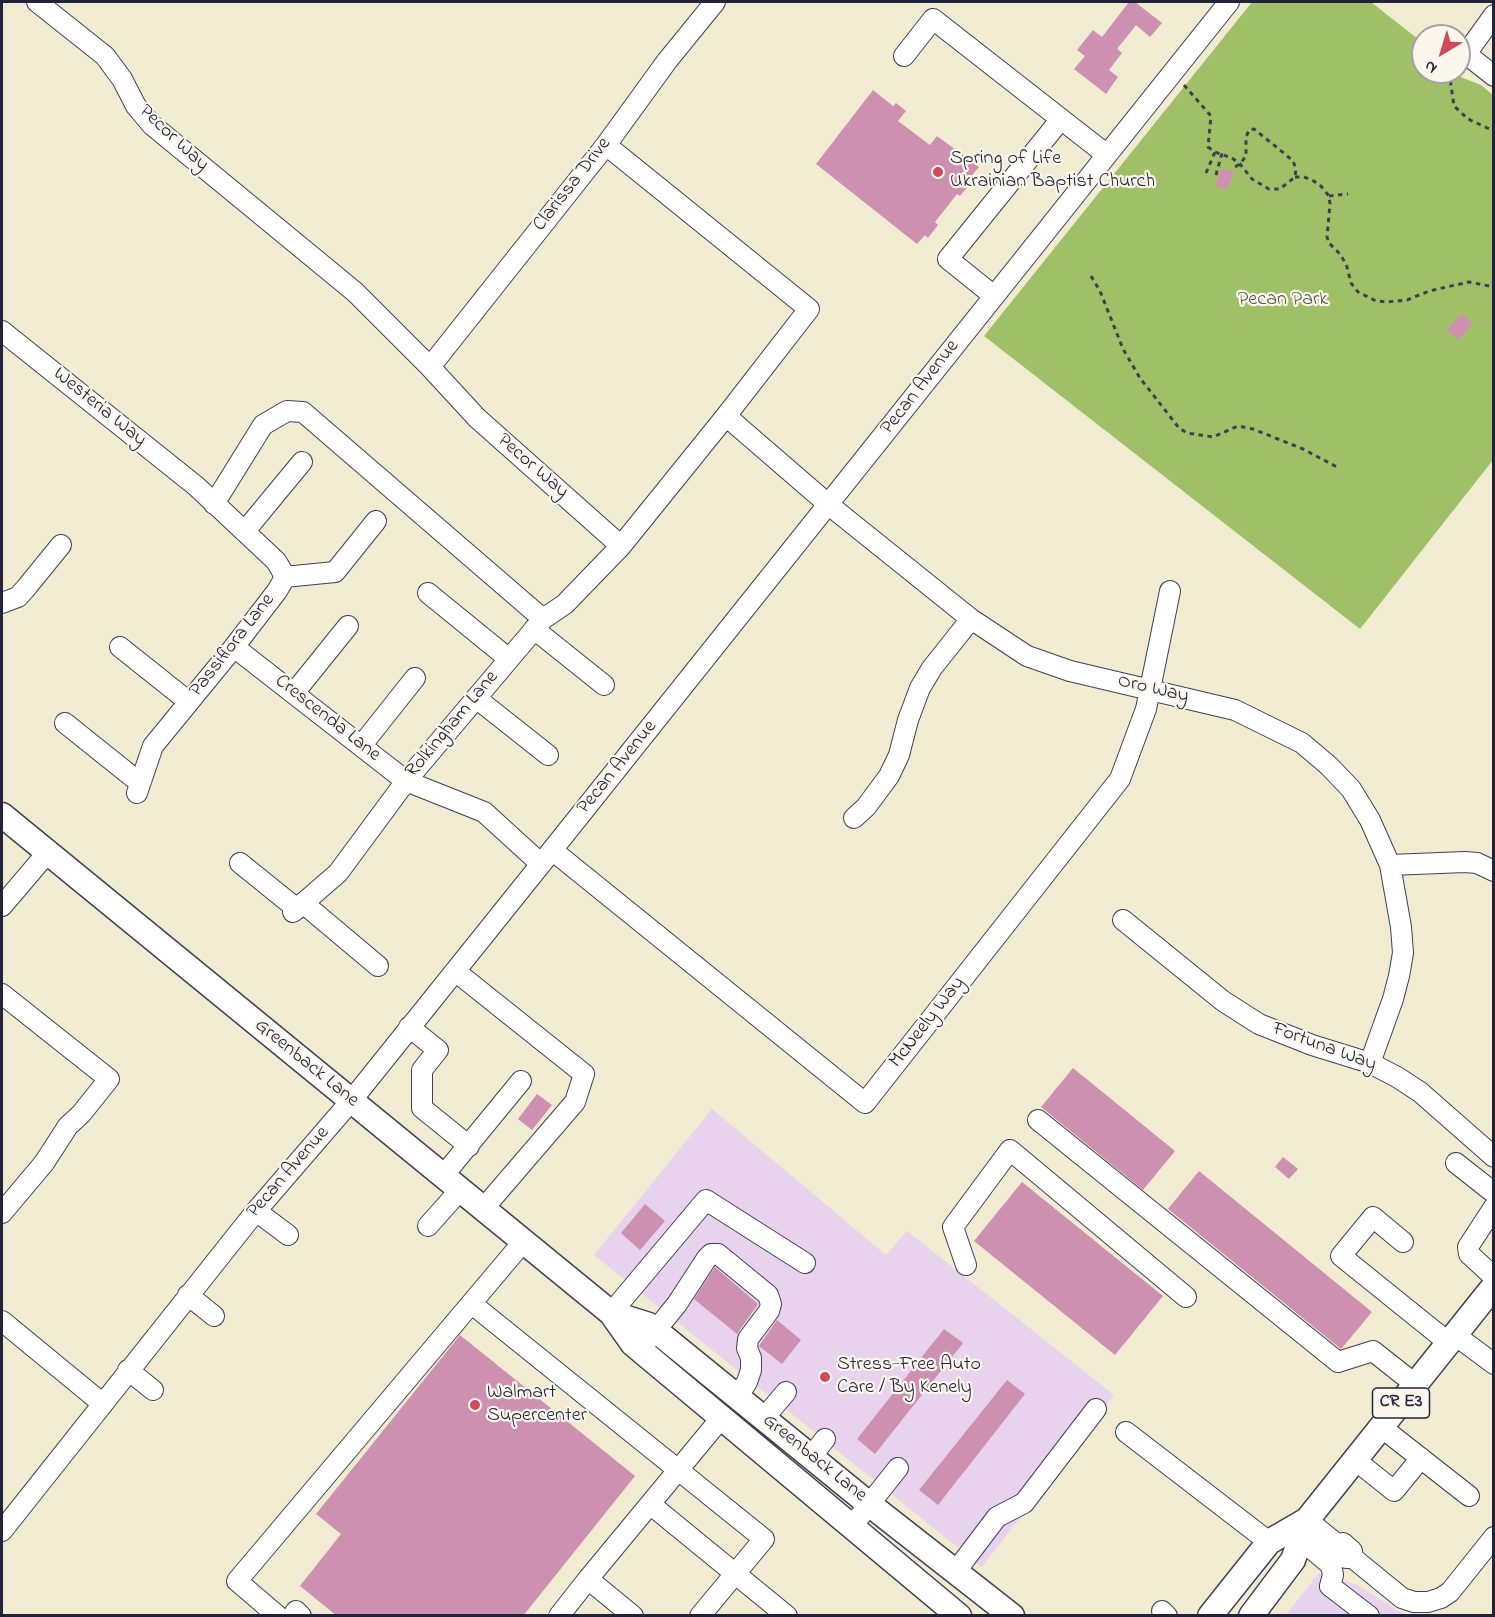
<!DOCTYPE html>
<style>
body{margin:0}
#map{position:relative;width:1495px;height:1617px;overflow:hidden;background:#f1ebd2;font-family:"Indie Flower",sans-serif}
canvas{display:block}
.frame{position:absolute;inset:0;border:3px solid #22223b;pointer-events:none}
.north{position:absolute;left:1411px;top:24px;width:60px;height:60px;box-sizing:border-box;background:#fbf7ec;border:2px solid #a4a2a5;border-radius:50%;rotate:218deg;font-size:16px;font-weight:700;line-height:24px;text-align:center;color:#22223b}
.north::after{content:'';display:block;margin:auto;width:21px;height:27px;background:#d1495b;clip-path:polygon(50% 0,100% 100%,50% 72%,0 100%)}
</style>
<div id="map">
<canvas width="1495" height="1617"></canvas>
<div class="frame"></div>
<div class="north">N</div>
</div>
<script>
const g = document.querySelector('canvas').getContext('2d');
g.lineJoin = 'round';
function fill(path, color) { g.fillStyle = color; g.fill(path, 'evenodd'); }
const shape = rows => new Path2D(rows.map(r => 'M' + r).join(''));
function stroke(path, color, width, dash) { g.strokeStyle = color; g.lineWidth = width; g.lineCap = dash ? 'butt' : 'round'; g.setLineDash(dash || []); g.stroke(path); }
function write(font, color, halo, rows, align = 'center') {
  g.font = font + ' "Indie Flower",sans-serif'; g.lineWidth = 4.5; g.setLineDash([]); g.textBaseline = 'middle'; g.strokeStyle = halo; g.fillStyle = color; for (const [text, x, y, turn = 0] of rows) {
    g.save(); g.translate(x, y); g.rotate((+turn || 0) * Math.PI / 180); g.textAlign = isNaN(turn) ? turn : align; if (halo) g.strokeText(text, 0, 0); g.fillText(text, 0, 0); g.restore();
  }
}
fill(shape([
 [712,1109,886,1255,907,1231,1114,1395,982,1567,594,1255],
 [1319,1573,1355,1584,1406,1615,1285,1616]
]), '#e8d2ee');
fill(shape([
 [1252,2,1371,2,1423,43,1423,72,1455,72,1458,76,1481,85,1493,95,1493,460,1360,629,984,336]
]), '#a0c068');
fill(shape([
 [1129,2,1135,2,1162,23,1150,37,1136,25,1117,49,1122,53,1109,70,1118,77,1106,94,1074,69,1085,56,1077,50,1093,30,1102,37],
 [873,90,893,106,896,103,906,111,898,121,930,145,937,136,979,167,967,181,970,184,960,196,957,194,935,222,938,225,928,238,925,235,917,244,816,164],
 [1222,168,1234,172,1227,190,1215,185],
 [1461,314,1473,323,1459,340,1447,330],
 [1073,1068,1175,1151,1143,1190,1041,1107],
 [537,1094,552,1105,532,1130,518,1119],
 [1283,1157,1298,1169,1289,1179,1275,1167],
 [1199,1171,1372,1312,1342,1348,1341,1349,1168,1209],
 [1022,1182,1163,1296,1115,1355,974,1241],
 [645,1204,665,1221,640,1250,621,1233],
 [715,1267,758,1304,737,1334,694,1299],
 [777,1320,801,1340,782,1364,759,1346],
 [944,1329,963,1343,875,1454,857,1439],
 [460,1335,635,1476,523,1616,337,1616,300,1586,341,1534,316,1514],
 [1007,1380,1025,1394,938,1505,919,1490]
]), '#ce90b1');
const minor = shape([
 [37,2,105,56,122,79,136,106,152,125,355,292,430,367,477,418,621,546,726,416,809,309,606,145],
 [1494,15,1466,54,1494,76],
 [904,56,933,19,1107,155],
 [994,296,948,259,1061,119],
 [2,331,196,486,276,561,282,571,284,579,277,591,234,647,153,746,137,793],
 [430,367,606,145,667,61,715,2],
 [726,416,829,505,971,619,1027,656,1070,671,1235,710,1302,743,1329,766,1351,789,1370,820,1390,865,1401,927,1403,953,1399,976,1393,999,1370,1063],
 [214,504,263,425,287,411,303,412,543,619],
 [245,531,302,462],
 [284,577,335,572,376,521],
 [428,593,509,659],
 [2,603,18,597,26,588,61,545],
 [534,629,604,685],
 [120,647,189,702],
 [234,647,406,781,484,812,541,864],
 [294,693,348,626],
 [476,698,548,755],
 [65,723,140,783],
 [361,746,415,678],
 [854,818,866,807,889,776,899,755,908,720,920,688,932,668,971,619],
 [552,850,865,1103,1120,779,1146,709,1170,591],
 [240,863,297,909],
 [1390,865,1465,862,1477,863,1494,871],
 [303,903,378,966],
 [2,906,48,852],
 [293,912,338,873,406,781,543,619,565,604,621,546],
 [1123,920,1223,1001,1259,1024,1312,1045,1370,1063,1397,1077,1420,1092,1494,1157],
 [455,971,584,1074,575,1102,483,1209],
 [2,994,109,1079,81,1114,68,1126,44,1163,2,1213],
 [409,1027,438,1050,422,1070,422,1108,469,1146],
 [1038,1120,1338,1362,1373,1351,1416,1385],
 [1456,1163,1494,1193],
 [443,1176,521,1081],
 [1494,1207,1468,1247,1469,1254,1494,1277],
 [256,1211,288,1235],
 [428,1226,460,1190],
 [1403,1242,1373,1217,1341,1256,1449,1343],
 [966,1265,953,1227,1010,1150,1186,1297],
 [188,1295,214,1316],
 [472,1304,764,1539,700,1616],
 [611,1313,706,1200,805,1263],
 [2,1321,103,1404],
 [1455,1335,1494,1364],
 [647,1341,677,1304,707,1258,711,1254,718,1254,768,1295,771,1304,769,1311,748,1339,747,1348,751,1358,751,1370,747,1382,738,1396],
 [128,1370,153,1390],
 [764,1418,786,1392],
 [1381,1427,1469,1496],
 [1126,1432,1269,1542],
 [811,1457,825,1439],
 [1354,1459,1394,1491,1421,1458],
 [650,1504,787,1616],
 [1307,1520,1337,1544],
 [852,1526,898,1468],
 [2,1531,256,1211,351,1101,541,864,1229,2],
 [1300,1539,1331,1565,1333,1575,1330,1586,1369,1616],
 [1353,1558,1352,1551,1343,1543,1337,1544,1337,1551,1346,1558,1353,1558,1402,1598,1414,1602,1428,1602,1441,1598,1450,1592,1494,1537],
 [956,1571,997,1517,1024,1503,1096,1409],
 [588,1579,722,1417],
 [1162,1611,1167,1616],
 [278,1616,237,1581,523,1242],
 [293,1616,296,1611,301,1616],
 [559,1616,588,1579,633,1616]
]);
const major = shape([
 [2,815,611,1313,633,1344,959,1616],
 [611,1313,649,1325,869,1504,1012,1616],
 [1210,1616,1269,1542,1307,1520],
 [1251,1616,1293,1560,1307,1520,1494,1286]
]);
stroke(minor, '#414052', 22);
stroke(major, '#414052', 27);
stroke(shape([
 [1449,72,1454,106,1468,119,1494,131],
 [1184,85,1211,116,1208,147,1215,152,1232,158,1240,164,1252,179,1269,189,1280,189,1295,177,1296,169,1293,161,1285,154,1254,129,1249,130,1246,137,1246,156,1240,164,1233,168],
 [1206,173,1215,152],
 [1216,175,1222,153],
 [1295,177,1304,177,1312,180,1320,185,1329,196,1330,204,1327,237,1329,243,1341,255,1347,267,1351,283,1358,292,1376,301,1387,302,1407,300,1429,291,1469,282,1494,287],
 [1329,196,1348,194],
 [1091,276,1100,291,1123,349,1140,378,1179,428,1187,433,1213,437,1238,426,1253,429,1303,449,1337,467]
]), '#414052', 3, [4.5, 4.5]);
stroke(minor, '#fff', 20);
stroke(major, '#fff', 24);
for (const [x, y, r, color] of [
 [938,172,6,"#d1495b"],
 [825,1377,6,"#d1495b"],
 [475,1405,6,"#d1495b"]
]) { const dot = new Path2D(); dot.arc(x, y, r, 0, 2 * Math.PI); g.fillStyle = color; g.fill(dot); stroke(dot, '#fbf7ec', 2); }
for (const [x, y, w] of [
 [1401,1403,57]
]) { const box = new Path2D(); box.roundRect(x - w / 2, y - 15, w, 30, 4.5); g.fillStyle = '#fbf7ec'; g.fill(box); stroke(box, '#22223b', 1.5); }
write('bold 18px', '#22223b', null, [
 ["CR E3",1401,1403]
]);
write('20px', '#22223b', '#fbf7ec', [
 ["Pecor Way",173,139,43],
 ["Clarissa Drive",573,185,-52],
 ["Pecan Avenue",921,388,-52],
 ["Westeria Way",99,408,39],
 ["Pecor Way",532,467,41],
 ["Passiflora Lane",233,646,-52],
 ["Oro Way",1153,690,13],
 ["Crescenda Lane",327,719,38],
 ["Rolkingham Lane",453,725,-50],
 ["Pecan Avenue",618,768,-51],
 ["McNeely Way",928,1023,-52],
 ["Fortuna Way",1324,1048,20],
 ["Greenback Lane",306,1064,39],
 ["Pecan Avenue",289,1173,-49],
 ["Greenback Lane",814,1459,39]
]);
write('20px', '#22223b', '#fbf7ec', [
 ["Spring of Life",950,160],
 ["Ukrainian Baptist Church",950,183],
 ["Stress-Free Auto",837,1366],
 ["Care / By Kenely",837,1389],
 ["Walmart",487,1394],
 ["Supercenter",487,1417]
], 'left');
write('20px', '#4e594b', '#fbf7ec', [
 ["Pecan Park",1283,301]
]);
</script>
